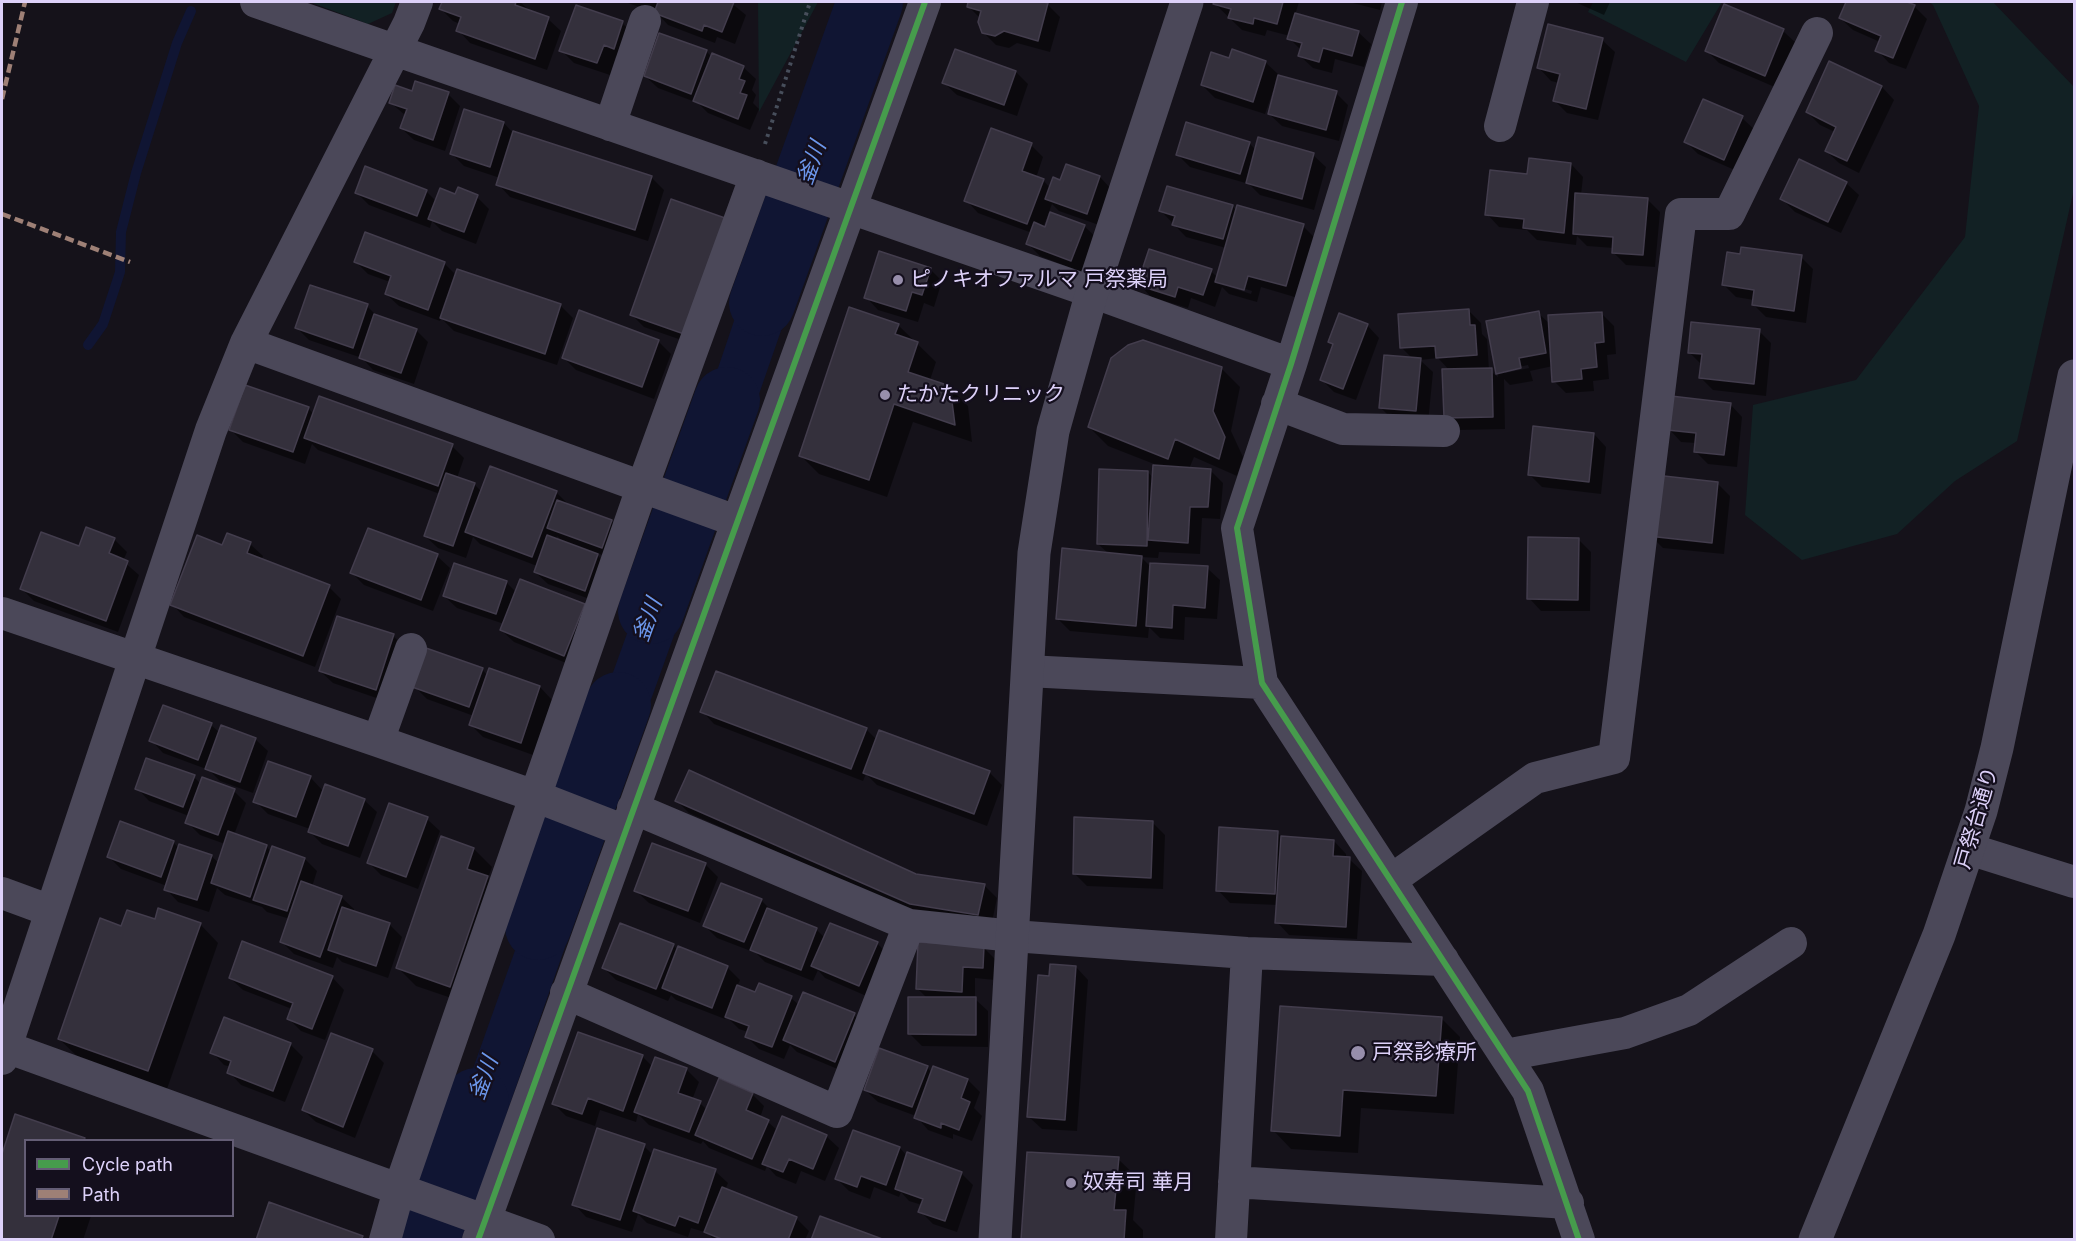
<!DOCTYPE html>
<meta charset="utf-8">
<style>
body{margin:0}
#map{position:relative;width:2076px;height:1241px;overflow:hidden;background:#15121a;font-family:Inter,sans-serif}
canvas{display:block}
.frame{position:absolute;inset:0;border:3px solid #ddd1f9;pointer-events:none}
.legend{position:absolute;left:24px;top:1139px;width:210px;height:78px;box-sizing:border-box;background:#140f1d;border:2px solid #645d75;margin:0;padding:8px 10px;list-style:none;font-size:18px;color:#ddd1f9}
.legend li{display:flex;align-items:center;gap:12px;height:30px}
.legend b{width:30px;border:2px solid #645d75}
</style>
<div id="map">
<canvas width="2076" height="1241"></canvas>
<div class="frame"></div>
<ul class="legend">
<li><b style="height:8px;background:#469c4c"></b>Cycle path</li>
<li><b style="height:8px;background:#9e8076"></b>Path</li>
</ul>
</div>
<script>
const g = document.querySelector('canvas').getContext('2d');
g.lineJoin = 'round';
function fill(path, color) { g.fillStyle = color; g.fill(path, 'evenodd'); }
const shape = rows => new Path2D(rows.map(r => 'M' + r).join(''));
function stroke(path, color, width, dash) { g.strokeStyle = color; g.lineWidth = width; g.lineCap = dash ? 'butt' : 'round'; g.setLineDash(dash || []); g.stroke(path); }
function write(font, color, halo, rows, align = 'center') {
  g.font = font + ' Inter,"Noto Sans JP",sans-serif'; g.lineWidth = 4.5; g.setLineDash([]); g.textBaseline = 'middle'; g.strokeStyle = halo; g.fillStyle = color; for (const [text, x, y, turn = 0] of rows) {
    g.save(); g.translate(x, y); g.rotate((+turn || 0) * Math.PI / 180); g.textAlign = isNaN(turn) ? turn : align; if (halo) g.strokeText(text, 0, 0); g.fillText(text, 0, 0); g.restore();
  }
}
fill(shape([
 [310,2,396,2,392,13,368,24],
 [758,2,818,2,759,112],
 [1593,2,1722,2,1686,62,1588,12],
 [1929,2,1993,2,2074,87,2074,189,2017,441,1955,481,1897,534,1802,560,1745,515,1753,405,1856,380,1965,237,1979,106,1933,5]
]), '#122124');
fill(shape([
 [850,2,896,2,834,179,791,164],
 [772,209,817,227,724,495,680,480],
 [668,520,710,535,615,800,572,786],
 [555,838,598,853,477,1198,433,1181],
 [416,1226,457,1239,411,1239]
]), '#101533');
fill(shape([
 [443,2,520,2,529,10,548,19,561,31,547,70,470,43,458,30,460,24,453,21,441,9],
 [625,2,730,2,746,15,735,44,717,37,715,43,668,25,657,13],
 [970,2,1038,2,1047,4,1060,17,1050,52,1017,43,1009,48,996,45,983,32,980,18,969,7],
 [1216,2,1299,2,1295,15,1358,32,1371,44,1364,67,1335,59,1332,73,1313,68,1300,56,1302,51,1289,38,1290,36,1267,30,1265,36,1242,30,1215,4],
 [1349,2,1382,2,1380,10],
 [1575,2,1610,2,1604,15],
 [1847,2,1903,2,1914,6,1927,19,1906,69,1889,63,1877,50,1880,42,1853,30,1840,18],
 [1725,6,1783,31,1796,43,1777,88,1719,63,1707,51],
 [622,23,635,35,626,60,616,56,610,75,574,63,561,50],
 [1602,40,1615,52,1598,120,1567,113,1555,101,1560,83,1551,81,1539,68],
 [706,51,712,57,743,67,756,79,752,90,756,95,753,103,759,109,750,130,708,113,698,103,658,88,645,76],
 [1265,62,1278,74,1277,76,1336,93,1348,105,1339,141,1282,126,1269,114,1275,91,1273,91,1265,114,1215,98,1202,85],
 [1830,63,1882,87,1894,100,1859,173,1839,163,1826,151,1835,132,1820,125,1807,112],
 [1016,72,1028,84,1017,116,957,95,944,83],
 [413,93,448,94,460,106,445,151,414,140,401,128,406,116,391,103],
 [1742,118,1755,130,1737,171,1698,154,1686,142],
 [504,123,513,133,651,177,664,190,648,241,510,197,498,184,500,178,464,166,451,153],
 [1249,143,1256,150,1313,155,1326,167,1314,210,1260,195,1249,184,1190,167,1178,155],
 [1031,145,1043,157,1036,178,1043,180,1050,188,1061,182,1067,166,1100,177,1112,190,1099,225,1059,211,1052,204,1041,233,1084,226,1097,238,1084,273,1040,256,1028,244,1032,233,978,213,966,200],
 [1571,164,1583,177,1581,195,1647,199,1660,212,1655,267,1626,265,1613,252,1614,248,1587,246,1577,236,1576,245,1537,240,1527,230,1499,227,1487,214,1528,176],
 [1846,183,1859,195,1841,233,1795,212,1782,199],
 [426,191,436,201,456,196,477,197,489,209,476,244,442,231,432,221,430,228,369,205,356,192],
 [672,200,696,345,644,327,632,315],
 [1232,206,1237,211,1303,226,1315,238,1298,298,1261,287,1257,302,1229,294,1222,287,1215,307,1191,298,1188,308,1151,297,1139,284,1211,271,1217,277,1226,248,1186,237,1161,211],
 [1229,284,1252,291,1251,294,1229,287],
 [1801,257,1813,269,1806,323,1766,317,1754,305,1754,300,1736,297,1724,285],
 [356,262,444,263,456,275,560,305,573,318,557,365,454,331,441,318,440,321,399,306,386,294,390,282,368,274],
 [930,269,942,281,934,307,924,303,918,322,878,310,866,297],
 [367,306,378,317,416,330,428,342,414,384,373,370,362,358,309,340,297,328],
 [1468,310,1481,323,1482,334,1487,339,1489,370,1498,377,1488,322,1538,313,1550,324,1602,314,1614,326,1616,354,1607,355,1609,379,1593,381,1594,391,1566,393,1554,381,1553,366,1530,371,1533,381,1510,385,1504,379,1505,429,1458,430,1445,417,1450,371,1438,358,1420,360,1433,372,1428,423,1393,420,1381,408,1413,359,1402,348],
 [1528,365,1529,368,1505,373,1505,370],
 [898,325,936,362,930,380,949,387,968,406,972,442,913,422,887,497,819,474,800,455],
 [1367,325,1379,338,1356,400,1334,392,1322,380,1334,346,1330,341],
 [1759,331,1771,343,1766,396,1713,390,1701,378,1702,365,1689,352],
 [658,341,671,354,654,399,576,370,563,357],
 [1221,368,1240,387,1231,431,1243,457,1237,476,1194,457,1189,469,1210,470,1223,483,1220,519,1202,518,1200,554,1159,552,1158,558,1141,557,1151,567,1207,568,1220,580,1217,619,1185,617,1184,640,1160,638,1149,627,1148,638,1070,631,1057,618,1109,554,1098,544,1148,472,1153,478,1154,464,1108,446,1089,427],
 [1730,404,1742,417,1737,467,1708,464,1695,451,1696,443,1681,442,1669,429],
 [308,408,314,414,452,446,464,458,457,478,474,484,482,492,556,492,569,505,611,521,624,534,614,559,594,552,610,568,598,602,548,584,535,572,537,566,480,544,473,537,466,558,438,548,425,536,440,494,318,450,312,444,305,464,243,442,231,430],
 [557,536,565,544,556,540],
 [1594,434,1606,447,1601,494,1542,487,1529,474],
 [1717,483,1730,496,1724,554,1663,548,1650,535],
 [114,539,127,552,123,561,139,575,118,632,34,601,21,588,80,548],
 [1579,540,1591,552,1590,611,1541,611,1529,598],
 [250,544,263,556,261,560,329,587,341,599,315,667,184,617,172,604,223,547],
 [437,556,450,568,433,611,364,585,352,573],
 [506,582,516,592,584,605,596,618,576,667,514,642,501,630,504,624,457,608,444,596],
 [393,636,406,648,388,702,333,683,320,671],
 [482,669,488,676,490,670,540,687,552,700,533,755,483,737,471,725,474,716,427,699,414,686],
 [702,711,866,729,877,740,880,732,990,773,1002,785,987,826,877,785,866,774,863,781,714,724],
 [211,725,220,733,255,739,268,751,253,793,220,781,209,770,163,753,151,740],
 [194,777,201,784,234,791,246,803,234,835,266,846,271,852,305,859,317,871,312,887,341,897,354,909,353,912,389,924,402,937,388,978,342,962,337,957,333,968,294,954,282,942,290,919,267,912,262,907,225,895,217,888,209,912,178,902,166,889,167,886,121,869,109,857,173,842,179,848,211,856,219,863,225,844,200,835,187,822,189,816,149,801,137,788],
 [310,777,324,792,364,800,377,812,360,858,322,844,309,831,310,829,268,814,255,801],
 [677,801,916,875,985,886,997,898,991,927,923,916,689,813],
 [427,819,440,831,418,889,381,875,369,863],
 [1152,822,1165,835,1163,889,1087,886,1074,873],
 [1277,832,1283,838,1334,841,1346,854,1346,858,1349,859,1362,871,1357,939,1289,935,1277,922,1278,905,1230,903,1218,890],
 [474,849,492,867,488,878,506,896,469,1004,416,986,398,968],
 [705,864,718,877,700,923,649,903,636,891],
 [761,900,773,912,816,929,825,938,877,943,889,956,871,998,825,978,818,970,813,981,765,962,756,953,717,938,705,926],
 [156,921,200,924,218,943,167,1089,78,1057,59,1039,122,928],
 [673,945,678,950,727,967,740,980,737,987,756,994,759,985,791,998,799,1005,854,1015,866,1027,847,1073,797,1052,790,1045,784,1059,759,1049,746,1036,748,1032,739,1029,726,1016,725,1019,676,1000,671,995,668,1001,616,980,604,968],
 [983,947,996,960,995,980,975,978,975,999,988,1011,988,1047,922,1046,910,1034,928,999,918,989],
 [1076,967,1088,980,1077,1131,1042,1129,1029,1117,1051,977],
 [332,977,344,990,325,1040,301,1031,288,1018,292,1009,243,990,230,978],
 [1441,1018,1460,1037,1454,1114,1361,1108,1358,1153,1291,1149,1273,1130],
 [290,1044,303,1057,285,1102,241,1085,229,1072,231,1067,224,1065,212,1052],
 [372,1051,384,1063,355,1138,316,1122,303,1110],
 [642,1056,653,1067,686,1069,699,1082,692,1100,700,1103,707,1110,752,1094,764,1106,760,1118,768,1122,778,1131,826,1136,839,1148,825,1181,801,1171,796,1184,776,1176,767,1166,765,1171,709,1148,703,1141,701,1144,649,1125,638,1114,636,1122,600,1110,595,1126,566,1116,554,1104],
 [927,1067,932,1073,968,1080,980,1092,974,1108,982,1116,972,1141,953,1134,953,1139,928,1130,916,1116,878,1102,865,1090],
 [16,1116,86,1140,26,1140,26,1216,91,1216,83,1240,2,1240,2,1158],
 [854,1132,900,1148,907,1156,961,1173,973,1185,957,1232,933,1224,920,1211,922,1205,909,1201,901,1192,899,1197,874,1187,870,1199,849,1191,837,1179],
 [644,1146,653,1155,715,1171,728,1183,725,1190,796,1218,809,1231,805,1240,714,1240,708,1233,691,1228,688,1237,647,1223,638,1214,632,1232,586,1217,574,1204],
 [1118,1159,1137,1177,1133,1220,1143,1230,1143,1240,1023,1240]
]), '#0007');
stroke(shape([
 [88,345,103,324,120,272,121,232,136,173,177,43,191,11]
]), '#101533', 10);
stroke(shape([
 [762,303,870,2],
 [651,611,727,400],
 [538,927,618,705],
 [426,1240,476,1101]
]), '#101533', 66);
const building = shape([
 [442,2,516,2,515,5,549,17,535,59,456,31,461,17,439,9,442,2],
 [658,2,734,2,722,32,704,25,702,31,654,13,658,2],
 [968,2,1043,2,1048,3,1038,41,1004,31,995,36,982,33,978,22,981,11,967,7,968,2],
 [1214,2,1283,2,1277,24,1254,18,1253,24,1228,18,1231,9,1213,4,1214,2],
 [1846,2,1907,2,1915,5,1893,58,1875,51,1881,36,1839,18,1846,2],
 [1724,4,1784,29,1765,76,1705,51,1724,4],
 [576,5,623,21,614,49,604,45,597,63,559,51,576,5],
 [1295,13,1359,31,1352,56,1323,48,1319,62,1298,56,1302,43,1287,39,1295,13],
 [1548,24,1603,38,1586,109,1553,101,1560,74,1537,68,1548,24],
 [659,33,707,50,691,94,644,76,659,33],
 [955,49,1016,71,1004,105,942,83,955,49],
 [1232,49,1266,61,1253,102,1201,85,1211,52,1229,58,1232,49],
 [712,53,744,66,739,79,745,81,740,93,747,95,738,119,693,101,712,53],
 [1829,61,1882,86,1847,161,1825,151,1836,127,1806,112,1829,61],
 [1278,75,1337,91,1326,130,1268,114,1278,75],
 [415,81,449,92,433,140,400,128,407,109,389,103,395,85,412,91,415,81],
 [1703,99,1743,116,1724,160,1684,142,1703,99],
 [464,109,504,122,490,167,450,154,464,109],
 [1186,122,1250,142,1240,174,1176,155,1186,122],
 [991,128,1032,143,1022,171,1044,179,1027,224,964,201,991,128],
 [513,131,652,176,635,230,496,185,513,131],
 [1258,137,1314,153,1302,199,1246,183,1258,137],
 [1529,158,1571,163,1564,233,1523,228,1524,219,1485,215,1490,170,1527,174,1529,158],
 [1799,159,1847,182,1828,222,1780,199,1799,159],
 [1066,164,1100,176,1087,214,1045,199,1053,177,1060,180,1066,164],
 [365,166,427,190,417,216,355,193,365,166],
 [1167,186,1233,205,1223,239,1172,225,1175,216,1159,211,1167,186],
 [458,187,478,195,464,232,428,219,440,188,455,194,458,187],
 [1575,193,1648,198,1643,255,1612,253,1613,237,1573,234,1575,193],
 [671,199,725,218,684,334,630,315,671,199],
 [1237,205,1304,224,1286,286,1248,276,1244,290,1215,282,1237,205],
 [1050,212,1085,225,1071,261,1026,244,1034,222,1045,227,1050,212],
 [365,232,445,262,428,310,385,294,391,276,354,262,365,232],
 [1741,247,1802,255,1794,311,1752,305,1754,290,1722,285,1727,252,1740,254,1741,247],
 [1149,249,1212,269,1203,295,1178,287,1175,297,1137,285,1149,249],
 [879,251,931,268,922,295,912,292,906,311,864,298,879,251],
 [457,269,561,304,545,354,440,318,457,269],
 [310,285,368,304,353,348,295,328,310,285],
 [849,307,899,324,895,334,918,342,908,372,950,386,955,425,894,404,869,480,799,456,849,307],
 [1469,309,1470,325,1475,325,1477,355,1436,358,1435,346,1400,348,1398,314,1469,309],
 [579,310,659,340,642,387,562,358,579,310],
 [1539,311,1546,353,1519,358,1521,368,1496,374,1486,321,1539,311],
 [1602,312,1604,342,1595,343,1597,367,1581,369,1582,379,1552,382,1548,315,1602,312],
 [1339,313,1368,324,1343,389,1320,380,1333,344,1328,342,1339,313],
 [374,314,417,329,401,373,359,358,374,314],
 [1691,322,1760,329,1754,384,1699,378,1702,354,1688,353,1691,322],
 [1143,340,1222,367,1213,411,1225,437,1219,459,1175,439,1168,459,1088,427,1111,358,1128,345,1143,340],
 [1384,355,1421,358,1416,411,1379,408,1384,355],
 [1492,368,1493,417,1444,418,1442,369,1492,368],
 [245,385,309,407,293,452,229,430,245,385],
 [319,396,453,444,438,486,304,438,319,396],
 [1671,396,1731,403,1724,455,1694,452,1696,433,1667,430,1671,396],
 [1533,426,1594,433,1589,482,1528,475,1533,426],
 [1153,465,1211,469,1208,507,1190,507,1188,543,1148,540,1153,465],
 [490,466,557,491,532,557,465,532,490,466],
 [1099,469,1148,471,1147,546,1097,544,1099,469],
 [446,473,475,483,453,546,424,536,446,473],
 [1655,475,1718,482,1712,543,1648,536,1655,475],
 [557,500,612,520,602,548,547,528,557,500],
 [86,527,115,538,109,553,128,561,106,621,20,589,41,532,79,546,86,527],
 [368,528,438,554,421,600,350,573,368,528],
 [227,533,251,542,247,553,330,585,303,656,170,605,197,535,222,545,227,533],
 [547,535,598,554,585,591,534,572,547,535],
 [1528,537,1579,538,1578,600,1527,599,1528,537],
 [1062,548,1142,556,1136,626,1056,619,1062,548],
 [454,563,507,581,496,614,443,596,454,563],
 [1150,563,1208,566,1205,608,1173,605,1172,628,1146,626,1150,563],
 [520,579,585,604,564,656,500,630,520,579],
 [337,616,394,634,376,690,319,671,337,616],
 [426,648,483,668,469,707,412,687,426,648],
 [489,668,540,686,521,743,469,725,489,668],
 [716,671,867,728,851,769,700,712,716,671],
 [163,705,212,723,198,760,149,741,163,705],
 [221,725,256,738,240,782,205,769,221,725],
 [879,730,990,771,974,814,863,773,879,730],
 [146,758,195,775,183,807,135,789,146,758],
 [268,761,311,776,296,817,253,802,268,761],
 [689,770,916,874,985,884,978,915,910,904,675,801,689,770],
 [202,777,235,789,218,835,185,823,202,777],
 [325,784,365,799,348,846,308,832,325,784],
 [389,803,428,817,406,877,367,863,389,803],
 [1074,817,1153,821,1151,878,1073,874,1074,817],
 [120,821,174,841,161,877,107,857,120,821],
 [1219,827,1278,831,1275,894,1216,891,1219,827],
 [228,831,267,845,250,897,211,883,228,831],
 [441,836,474,848,467,869,488,876,450,987,396,968,441,836],
 [1281,836,1334,840,1333,856,1350,857,1346,927,1275,923,1281,836],
 [652,843,706,863,688,911,634,891,652,843],
 [179,844,212,855,197,900,164,890,179,844],
 [272,846,305,858,287,911,253,900,272,846],
 [301,881,342,896,320,957,280,942,301,881],
 [721,883,762,899,744,942,703,926,721,883],
 [342,907,390,923,376,966,328,950,342,907],
 [158,908,201,923,148,1071,58,1039,100,918,121,926,127,910,155,919,158,908],
 [767,908,817,928,801,970,750,950,767,908],
 [620,923,674,944,656,989,602,968,620,923],
 [830,923,878,942,859,986,811,966,830,923],
 [242,941,333,976,312,1029,287,1019,293,1003,229,978,242,941],
 [918,942,984,946,983,968,963,967,962,992,916,989,918,942],
 [678,946,728,966,712,1008,662,988,678,946],
 [1050,964,1076,966,1065,1120,1027,1117,1038,975,1049,976,1050,964],
 [759,983,792,996,772,1047,745,1037,749,1026,725,1017,737,985,755,992,759,983],
 [803,992,855,1013,835,1062,783,1040,803,992],
 [908,997,976,997,976,1035,908,1034,908,997],
 [1280,1006,1442,1017,1436,1096,1343,1090,1340,1136,1271,1131,1280,1006],
 [224,1017,291,1043,273,1091,227,1073,231,1061,210,1053,224,1017],
 [578,1032,643,1055,623,1111,588,1098,582,1114,552,1104,578,1032],
 [331,1033,373,1049,343,1127,302,1110,331,1033],
 [879,1048,928,1066,912,1107,864,1090,879,1048],
 [655,1057,687,1068,678,1093,701,1101,689,1132,634,1112,655,1057],
 [933,1066,968,1079,961,1098,970,1102,959,1130,941,1123,941,1128,914,1118,933,1066],
 [719,1078,753,1093,746,1110,769,1120,752,1159,695,1135,719,1078],
 [15,1114,85,1138,84,1140,26,1140,26,1216,59,1216,51,1240,2,1240,2,1154,15,1114],
 [782,1116,827,1135,813,1169,789,1159,783,1172,762,1164,782,1116],
 [597,1128,645,1144,620,1220,572,1205,597,1128],
 [853,1130,900,1147,886,1185,861,1176,857,1187,835,1179,853,1130],
 [654,1149,716,1169,698,1223,679,1216,675,1226,633,1211,654,1149],
 [907,1152,962,1172,945,1221,918,1212,923,1199,895,1189,907,1152],
 [1027,1152,1119,1157,1114,1210,1126,1210,1124,1240,1021,1240,1027,1152],
 [722,1187,797,1217,788,1240,724,1240,704,1232,722,1187],
 [269,1202,363,1236,361,1240,256,1240,269,1202],
 [820,1216,885,1240,811,1240,820,1216]
]);
fill(building, '#34303c');
stroke(building, '#433d4d', 1.5);
stroke(shape([
 [765,144,810,2]
]), '#474e5b', 4, [3, 4.5]);
stroke(shape([
 [256,2,1092,292,1291,364],
 [1402,2,1291,364,1237,528,1262,683,1528,1091,1579,1240],
 [610,125,645,21],
 [1500,126,1533,2],
 [246,343,736,521],
 [1277,404,1343,429,1444,431],
 [2,613,378,741,535,796,625,831],
 [1027,671,1262,683],
 [378,741,411,649],
 [1969,849,2074,882],
 [1391,880,1535,778,1614,758,1681,214,1729,214,1817,33],
 [2,893,51,911],
 [909,925,1013,936,1247,953,1443,960],
 [566,993,837,1112,909,925,633,808],
 [6,1047,539,1240],
 [1505,1055,1625,1033,1689,1010,1791,943],
 [2,1059,211,430,246,343,409,23,417,2],
 [1234,1182,1568,1203],
 [385,1240,399,1190,643,485,756,175],
 [478,1240,925,2],
 [1231,1240,1247,953]
]), '#4b4859', 32);
stroke(shape([
 [995,1240,1034,553,1053,431,1092,292,1187,2],
 [1815,1240,1939,935,1981,811,1997,748,2074,376]
]), '#4b4859', 33);
stroke(shape([
 [2,99,25,2],
 [2,214,130,262]
]), '#9e8076', 4.5, [9, 4.5]);
stroke(shape([
 [1402,2,1291,364,1237,528,1262,683,1528,1091,1579,1240],
 [478,1240,925,2]
]), '#469c4c', 6);
for (const [x, y, r, color] of [
 [898,280,6,"#978eab"],
 [885,395,6,"#978eab"],
 [1358,1053,8,"#978eab"],
 [1071,1183,6,"#978eab"]
]) { const dot = new Path2D(); dot.arc(x, y, r, 0, 2 * Math.PI); g.fillStyle = color; g.fill(dot); stroke(dot, '#140f1d', 2); }
write('21px', '#ddd1f9', '#140f1d', [
 ["ピノキオファルマ 戸祭薬局",910,280],
 ["たかたクリニック",897,395],
 ["戸祭診療所",1372,1053],
 ["奴寿司 華月",1083,1183]
], 'left');
write('21px', '#ddd1f9', '#140f1d', [
 ["戸祭台通り",1977,818,-74]
]);
write('italic 22px', '#6c97ec', '#140f1d', [
 ["釜川",812,163,-70],
 ["釜川",648,620,-70],
 ["釜川",484,1078,-70]
]);
</script>
